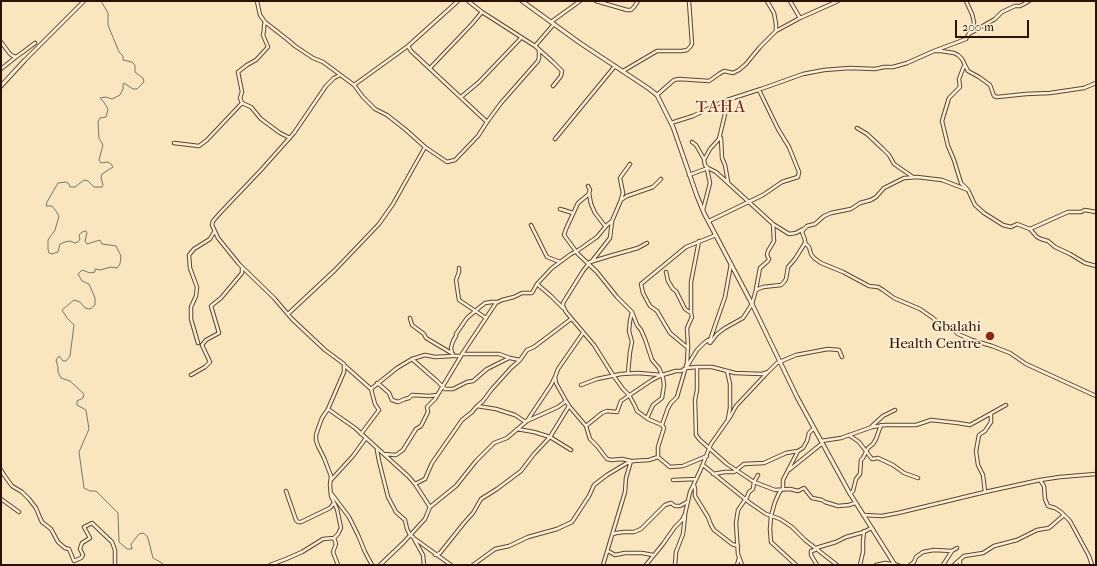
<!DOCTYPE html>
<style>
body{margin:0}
#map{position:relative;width:1097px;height:566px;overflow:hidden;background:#f9e6bf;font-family:"IM FELL French Canon",serif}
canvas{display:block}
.frame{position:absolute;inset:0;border:2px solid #2b0f00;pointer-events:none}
.scale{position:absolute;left:955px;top:20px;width:74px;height:18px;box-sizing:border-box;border:2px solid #2b0f00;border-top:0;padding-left:5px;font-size:12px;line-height:14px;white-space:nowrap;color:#2b0f00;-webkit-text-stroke:3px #fbefd5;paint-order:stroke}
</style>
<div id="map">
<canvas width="1097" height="566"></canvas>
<div class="frame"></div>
<div class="scale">200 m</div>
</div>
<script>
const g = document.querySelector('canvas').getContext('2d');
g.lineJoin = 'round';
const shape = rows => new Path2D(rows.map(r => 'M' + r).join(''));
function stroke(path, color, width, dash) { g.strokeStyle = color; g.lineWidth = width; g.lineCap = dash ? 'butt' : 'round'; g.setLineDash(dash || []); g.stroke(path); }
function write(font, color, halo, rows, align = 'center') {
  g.font = font + ' "IM FELL French Canon",serif'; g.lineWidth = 3.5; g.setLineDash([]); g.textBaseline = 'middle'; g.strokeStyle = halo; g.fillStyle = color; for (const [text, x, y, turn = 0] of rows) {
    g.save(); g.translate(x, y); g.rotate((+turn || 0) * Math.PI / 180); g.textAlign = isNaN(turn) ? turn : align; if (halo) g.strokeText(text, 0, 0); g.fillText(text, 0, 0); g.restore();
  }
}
stroke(shape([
 [101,1,108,13,108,25,119,52,123,56,123,60,132,62,135,65,135,72,143,78,144,82,137,89,133,89,124,83,123,85,123,89,120,95,112,99,106,97,100,98,103,101,108,109,106,117,100,118,98,122,99,138,103,145,99,160,101,163,108,162,111,164,113,167,102,174,101,178,103,185,102,187,94,187,88,181,84,180,75,187,70,187,69,184,66,182,58,183,47,202,46,206,52,206,56,211,59,216,55,230,48,240,48,249,49,253,52,254,58,252,60,244,65,242,70,241,75,243,78,242,80,239,79,235,82,232,86,231,87,233,85,241,87,244,100,240,102,244,116,246,121,256,120,264,117,268,111,267,100,270,95,269,95,272,90,273,82,270,78,274,82,281,89,284,95,298,95,305,90,309,85,308,80,302,74,300,62,310,67,318,74,325,70,356,66,361,63,361,59,356,56,360,58,367,58,372,61,378,70,381,84,394,83,398,77,401,77,405,86,410,89,429,79,452,84,488,90,491,96,491,118,513,119,542,127,549,132,549,131,544,139,534,143,533,147,536,149,542,153,558,162,563,164,565]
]), '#70796d', 1);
const minor = shape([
 [468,1,482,12,535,46,554,24],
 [596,1,627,10,631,10,634,7,638,1],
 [767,1,774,13,776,24,776,31],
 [790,1,800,18],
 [966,1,972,14,974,22,973,26,966,39,934,51,941,51,954,53,958,55,962,59,968,71,979,77,990,85,994,96,997,97,1026,94,1050,93,1084,88,1096,83],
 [265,22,288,40,295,46,313,58,323,62,354,85,363,97,375,109,387,115,406,130,425,147,447,162,455,160,478,136,487,122,411,51,408,46],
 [551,22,580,1],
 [969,34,995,19,1002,12,1015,6,1020,6,1024,4,1029,1],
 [1,42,10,54,13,56,16,57,23,52,35,43],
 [535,46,553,62,562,71,561,76,553,86],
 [24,61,84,1],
 [964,66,959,79,960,87,949,98,942,121,948,146,954,160,961,183,967,189],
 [430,68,472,24,482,12],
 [1,69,16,57],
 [623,71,657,51,682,51,687,50,690,47,692,44,689,1],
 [340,75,334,78,326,86,294,133,261,170,221,212,213,221,212,225,218,238,239,264,274,298,292,319,325,350,344,364,344,372,328,409,355,428,408,476,415,484,430,507],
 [354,85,408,46,458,1],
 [657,95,674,80,679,79,709,81,712,79,719,74,724,71,733,73,739,70,746,64,760,47,776,31,800,18,838,1],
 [461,97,479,82,521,38],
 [724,101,725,114,719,139,710,149,704,160,705,165,708,168,716,172,773,224,789,234,796,233,803,229],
 [242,103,251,107,261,119,280,133,290,138],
 [487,122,501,103,538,61,539,58,539,50],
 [671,123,693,116,724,101,761,89,803,74,824,70,850,68,875,69,884,67,893,67,907,63,934,51],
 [857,128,867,134,883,149,889,155,894,164,913,177],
 [721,138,722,158,725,165,728,182],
 [555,139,615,66],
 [692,142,696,145,704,159],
 [174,143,199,146,207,140,242,103,240,98,242,92,238,72,247,65,256,60,268,47,263,35,264,30,264,26,265,22,260,15,257,1],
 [689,175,708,168],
 [588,186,590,190,589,193,591,204,595,213,605,226],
 [589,194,578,203,566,229,564,235,578,254,597,272,617,297,632,312,630,321,629,331,632,342,630,352,628,373],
 [621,199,623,193,620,178,630,164],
 [560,209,573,213],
 [703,210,710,183,707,169],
 [709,221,763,195,782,182,798,177,799,172,789,147,778,129,759,90],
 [531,225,547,257,560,262],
 [1030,229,1037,237,1041,239,1048,241,1055,247,1070,254,1085,263,1096,266],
 [647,243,638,248,613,255,590,262,583,271,563,303,563,306,566,312,594,345,613,375,623,389,629,395,635,406,637,411,648,419,662,425,664,428,658,447,658,457],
 [805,243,809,247,811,254,814,258,821,263,843,272,869,286,878,287,883,290,894,298,920,309,933,318,938,323,954,330,958,334,972,340,992,346,1010,353,1026,364,1096,396],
 [592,261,610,238,612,221,621,200,627,196,653,187,661,179],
 [459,268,459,272,456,280,459,300,486,318],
 [666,272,668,281,673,289,676,291,685,309,691,313],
 [537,284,551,296,563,308],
 [756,289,760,268,768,261,769,259,767,255,768,251,774,241,773,224],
 [632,312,637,325,641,330,645,339,652,360,659,368,663,378,664,385,662,398,653,405,647,418],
 [288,314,335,270,379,224,393,204,425,147],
 [410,318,412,325,424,334,426,338,453,354],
 [710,340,725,297,731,264],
 [198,343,191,319,191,307,196,296,197,287,190,268,189,255,194,249,210,239,214,232],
 [688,348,670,333,657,311,650,306,643,293,641,284,686,247,716,235],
 [452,353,451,348,453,341,456,336,456,334,467,318,480,307,485,303,492,302,497,302],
 [462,354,496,303,502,300,514,297,522,293,532,293,537,284,552,268,571,254,577,251,597,237,607,225,612,221],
 [412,359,437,381,445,389,453,389,467,382,473,381,487,369,509,358],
 [344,365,371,389,375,404,379,410,361,434],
 [686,368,697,367,712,367,735,373,762,374,768,372,777,363,796,355,828,349,839,350,842,357],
 [727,371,730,384,730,408,728,419],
 [191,375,205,367,210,362,202,345,206,340,219,333,211,306,221,298,242,273,242,268],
 [377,383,380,385,389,393,392,400,398,402,405,399,409,398,412,395,429,396,437,395],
 [581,385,597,379,621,374,638,373,661,375],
 [371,389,397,368,412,359,425,355,435,357,452,356,461,356,462,354,499,354,510,358,520,360,527,350,534,347,571,319],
 [566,401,556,383,555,377,558,369,583,333],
 [477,406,496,409,515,415,524,421,527,421,551,385,555,377],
 [662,425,668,408,671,403,677,397,687,363,688,346,687,328,692,317,691,313,691,282,699,241],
 [586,426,590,439,597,446,607,459,612,460,622,459,631,461,626,478,625,492,603,565],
 [872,426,883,416,895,410],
 [517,429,534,432,550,437,571,450],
 [696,434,695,400,697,390,697,367],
 [696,435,700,440,727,464,754,482,775,490,790,489,798,491,804,488,812,498,822,500,825,502,838,506,849,505,855,503],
 [849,435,859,442,872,459,878,458,893,465,904,473,918,478],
 [821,441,841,438,872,427,885,425,916,425,931,420,958,423,970,425,1006,405],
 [377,450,379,461,388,497,396,512,405,520,407,529,410,535,413,537,423,555,424,565],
 [384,454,396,455,403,450,416,429,421,426,428,412,427,407,435,399,461,356],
 [703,465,750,503,766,514,780,519,792,527,805,540,837,565],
 [1,470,4,475,12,486,22,492,29,499,36,508,38,513,42,522,51,529,58,542,65,548,69,549,74,561,81,558,83,555,80,549,82,543,90,538,84,527,92,523,112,542,115,550,115,565],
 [789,470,820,445,822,444],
 [713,474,725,472,734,472,744,464,764,463,786,453,798,451,803,448,807,441,809,433,814,428],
 [331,480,353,456,366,438],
 [673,480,696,479],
 [1040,480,1044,486,1045,499,1048,506,1055,508,1061,512,1070,521,1089,556,1092,565],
 [415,484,425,479,432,463,462,420,472,412,477,406,483,401,492,389,511,368,520,360],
 [694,485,695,489,695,496,708,517,711,525,714,530,732,544,738,546],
 [286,491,296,520,298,522,301,522,330,508,334,503],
 [985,492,983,475,978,465,976,451,979,435,985,431,991,422,991,414],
 [331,493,349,517,358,535,365,552,372,565],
 [850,494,853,491,856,479,860,474,861,460,863,458,868,448,873,444,876,439,881,425],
 [1,499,19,512],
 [863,515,882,516,898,513,985,492,1040,480,1060,477,1096,474],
 [613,534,616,533,624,532,634,532,641,529,665,505,671,503,675,506,680,506,687,502],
 [334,538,336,544,333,552,338,565],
 [415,539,451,565],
 [608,551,615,555,625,553,642,553,653,555],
 [435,555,440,553,464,523,473,513,481,499,497,489,521,471,534,454,550,437,569,406],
 [960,560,960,565],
 [270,565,286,559,302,552,323,539,334,538,338,534,341,528,337,509,331,496,330,485,331,476,324,458,318,446,316,440,316,435,319,426,322,418,328,409],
 [380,565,403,543,425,519,430,507,456,486,476,461,494,443,507,438,527,421,558,407,566,401,569,406,586,426,602,413,607,411,617,412,621,401,652,380,662,375,676,371,681,371,686,368,697,350,704,343,708,340,710,343,717,334,725,328,743,318,752,304,756,290,763,287,781,285,784,282,786,279,788,267,795,259,805,243,805,240,802,232,804,229,807,226,815,224,824,216,831,213,851,209,860,203,871,200,876,197,884,188,904,178,917,177,942,180,968,190,975,205,984,213,1003,225,1011,227,1017,224,1030,229,1068,212,1081,212,1085,210,1096,212],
 [473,565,495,549,509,546,528,537,557,529,572,522,589,496,594,485,607,475,627,463,633,461,649,460,658,457,670,467,683,466,707,456],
 [646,565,663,544,675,527,682,520,685,514,690,492,700,471,711,444,730,417,736,406,768,372],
 [675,565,676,552,683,534,685,516],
 [737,565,739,558],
 [742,565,738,554,736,523,738,510,747,497,749,492,753,489,754,482,758,475],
 [796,565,771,542,770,529,771,516,775,502,779,493,783,488,783,480,798,451],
 [817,565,811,555,811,551,815,550,816,548,836,542,846,537,864,532,871,528],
 [860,565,863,552,863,541,864,531],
 [876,565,885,563,898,565],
 [910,565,914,562,916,557,923,552,934,550,952,551,957,548],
 [943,565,952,551],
 [954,565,964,556,983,553,994,546,1017,540,1037,530,1049,528,1064,515]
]);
const tertiary = shape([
 [522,1,580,43,648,88,657,95,673,127,697,196,704,213,752,304,797,397,849,492,895,565],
 [1,86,24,61]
]);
stroke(minor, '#5e4530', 4.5);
stroke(tertiary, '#5e4530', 5);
stroke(minor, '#fbefd5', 2.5);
stroke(tertiary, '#fbefd5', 3);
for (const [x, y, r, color] of [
 [990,336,5,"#8f2418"]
]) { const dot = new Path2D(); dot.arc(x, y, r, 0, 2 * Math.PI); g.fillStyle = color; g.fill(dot); stroke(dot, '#fbefd5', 1.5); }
write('15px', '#2b0f00', '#fbefd5', [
 ["Gbalahi",981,327],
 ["Health Centre",981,344]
], 'right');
g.letterSpacing = '1px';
write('17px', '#7a1f14', '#fbefd5', [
 ["TAHA",721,108]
]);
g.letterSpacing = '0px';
</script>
